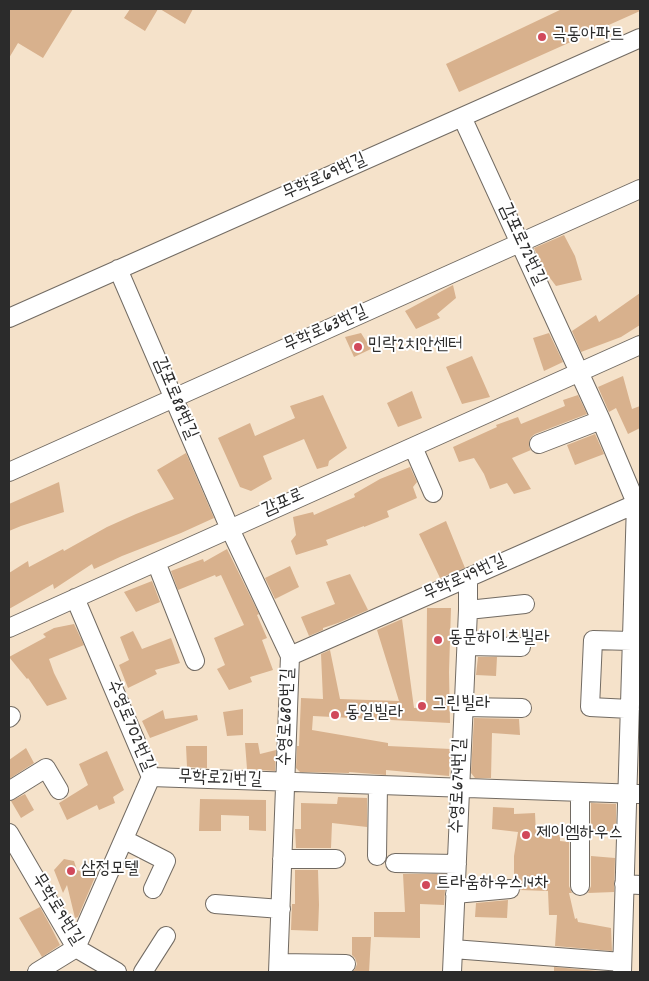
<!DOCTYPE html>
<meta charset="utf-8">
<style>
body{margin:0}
#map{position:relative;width:649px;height:981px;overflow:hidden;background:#f5e2ca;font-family:Dekko,sans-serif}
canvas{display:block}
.frame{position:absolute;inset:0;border:10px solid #2b2b2b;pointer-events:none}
</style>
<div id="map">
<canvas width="649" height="981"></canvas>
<div class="frame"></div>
</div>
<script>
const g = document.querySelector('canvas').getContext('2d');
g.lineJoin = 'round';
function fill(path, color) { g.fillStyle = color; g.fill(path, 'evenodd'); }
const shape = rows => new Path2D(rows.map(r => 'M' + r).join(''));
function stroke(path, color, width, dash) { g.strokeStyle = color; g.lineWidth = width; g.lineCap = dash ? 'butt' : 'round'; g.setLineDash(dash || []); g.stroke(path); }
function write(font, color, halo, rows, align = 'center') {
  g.font = font + ' Dekko,"Poor Story",sans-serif'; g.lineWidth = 4; g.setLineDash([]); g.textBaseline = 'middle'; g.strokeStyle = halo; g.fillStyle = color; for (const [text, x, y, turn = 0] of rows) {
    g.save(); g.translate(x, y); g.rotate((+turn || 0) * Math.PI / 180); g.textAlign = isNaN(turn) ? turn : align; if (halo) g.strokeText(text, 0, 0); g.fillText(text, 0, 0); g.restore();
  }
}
fill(shape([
 [9,9,73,9,43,58,18,43,9,58],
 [130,9,158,9,145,31,124,18],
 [160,9,193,9,185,24],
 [562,9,640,9,640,11,459,92,446,64],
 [564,235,575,256,582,280,556,286,544,270,534,248],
 [453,285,456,298,437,314,440,318,416,329,405,311],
 [640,293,640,325,621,337,581,352,572,331,596,315,599,322],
 [361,333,371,349,354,357,345,337],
 [549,333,563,362,544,371,533,338],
 [472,356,490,397,462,404,446,367],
 [623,376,632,409,640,406,640,428,628,434,616,408,609,412,598,387],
 [412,391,422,418,398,427,387,403],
 [323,395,347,448,329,461,328,466,317,469,304,439,263,456,272,479,251,491,240,487,218,438,250,423,255,436,295,418,290,406],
 [578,395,587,414,535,434,531,437,529,442,529,447,531,450,512,458,531,489,514,494,507,483,490,489,484,474,474,458,459,462,453,447,497,427,496,425,518,417,521,424,565,406,563,400],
 [595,434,604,454,575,465,567,445],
 [186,453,214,518,181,533,122,556,94,569,92,564,54,589,53,584,9,609,9,573,28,561,29,567,63,549,64,551,107,527,136,514,174,499,157,470],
 [410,467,417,482,413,487,417,498,387,511,389,517,364,527,364,526,326,540,328,545,296,555,291,541,296,535,293,517,313,512,314,515,355,497,354,494,380,479],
 [59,482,64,512,21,526,9,531,9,504],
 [446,521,465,568,440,578,419,534],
 [227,549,259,614,257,615,267,638,262,640,273,670,250,677,252,682,229,690,217,669,225,665,214,638,244,625,221,575,216,577,215,575,178,590,171,571,203,559,204,562],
 [290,566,299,587,275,599,265,578],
 [350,574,368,610,338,623,323,628,323,630,309,636,301,617,335,604,326,582],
 [152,581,160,602,136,612,124,592],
 [427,608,451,608,449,672,450,723,313,716,312,730,388,743,388,746,451,749,449,776,386,770,386,775,349,772,349,773,300,772,296,768,297,746,299,746,301,698,323,699,321,654,330,650,340,699,399,701,377,630,402,619,414,708,426,707],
 [74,624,84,645,49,659,54,673,67,699,47,706,28,678,27,679,9,657,46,637,43,634,54,628],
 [133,631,142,649,171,638,180,663,155,670,157,674,128,688,119,665,129,660,120,637],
 [478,657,497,657,496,676,476,675],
 [243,709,243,735,227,736,223,712],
 [163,710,165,719,197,715,198,720,150,738,142,721],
 [474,718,519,719,520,735,492,733,491,778,475,778,471,773],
 [245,743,258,743,260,754,276,750,275,771,247,769],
 [186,746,207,746,207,768,187,767],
 [26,748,34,763,9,779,9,760],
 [107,751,124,790,113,797,115,803,99,810,97,805,67,820,59,803,88,785,79,764],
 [25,794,34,810,21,818,11,801],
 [338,797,367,798,367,827,332,823,331,848,296,848,295,829,301,829,301,803,337,804],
 [200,799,266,800,266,831,249,830,249,816,221,815,221,831,199,831],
 [591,803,616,804,616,832,591,831],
 [493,807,514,808,514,814,535,813,536,834,560,835,560,841,569,842,569,886,572,893,569,893,575,919,577,918,578,922,611,928,612,951,555,946,557,915,549,915,548,891,520,890,519,883,514,879,514,856,518,832,492,829],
 [591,856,615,858,614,892,588,893,591,886],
 [64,859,74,861,77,870,95,877,78,917,75,918,67,885,63,893,54,870],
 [295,870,318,870,319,905,318,931,291,930,292,904,295,904],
 [403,874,446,874,444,905,420,904,420,938,374,937,374,912,405,912],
 [508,900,507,918,475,917,476,903],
 [40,907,51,927,60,945,42,957,19,918],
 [352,937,371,937,369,972,352,972,355,969,357,964,355,958,352,955],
 [554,967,610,972,554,972]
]), '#d8b18d');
const minor = shape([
 [462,117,601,420,636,503,622,972],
 [118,269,230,529,290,656,278,972],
 [9,318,640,38],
 [539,444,601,420],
 [413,447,433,493],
 [9,472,640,189],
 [156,562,195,661],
 [468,610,525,604],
 [9,628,640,345],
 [466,646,521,647],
 [290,656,640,502],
 [463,707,522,708],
 [630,709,590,707,593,640,632,641],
 [9,718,11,716],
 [151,777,640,794],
 [9,791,46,768,59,790],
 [9,833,76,948,117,972],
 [125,840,166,861,153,889],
 [377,856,378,785],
 [282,859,336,859],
 [395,863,457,864],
 [624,884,640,885],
 [580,886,580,792],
 [455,894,510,889],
 [215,904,281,909],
 [453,949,622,962],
 [279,963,346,964],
 [37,972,76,948,151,777,75,598],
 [143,972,166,936],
 [452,972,468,610,468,578]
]);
stroke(minor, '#726b63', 20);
stroke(minor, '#fff', 18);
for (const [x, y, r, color] of [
 [542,37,5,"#d1495b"],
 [358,347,5,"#d1495b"],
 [438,640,5,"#d1495b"],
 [422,706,5,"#d1495b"],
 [335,715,5,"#d1495b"],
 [526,835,5,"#d1495b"],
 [71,871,5,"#d1495b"],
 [426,885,5,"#d1495b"]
]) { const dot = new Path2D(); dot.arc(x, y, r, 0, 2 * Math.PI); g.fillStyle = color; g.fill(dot); stroke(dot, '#fff', 2); }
write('18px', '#2b2b2b', '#fff', [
 ["극동아파트",552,37],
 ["민락2치안센터",368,347],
 ["동문하이츠빌라",448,640],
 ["그린빌라",432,706],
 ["동일빌라",345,715],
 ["제이엠하우스",536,835],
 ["삼정모텔",81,871],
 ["트라움하우스14차",436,885]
], 'left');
write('18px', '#2b2b2b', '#fff', [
 ["무학로69번길",325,178,-24],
 ["감포로72번길",521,245,65],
 ["무학로63번길",326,330,-24],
 ["감포로88번길",174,399,67],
 ["감포로",284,504,-24],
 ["무학로49번길",465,579,-24],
 ["수영로680번길",288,717,-88],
 ["수영로702번길",129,726,67],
 ["무학로21번길",220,780,2],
 ["수영로674번길",460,786,-88],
 ["무학로9번길",56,910,58]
]);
</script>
